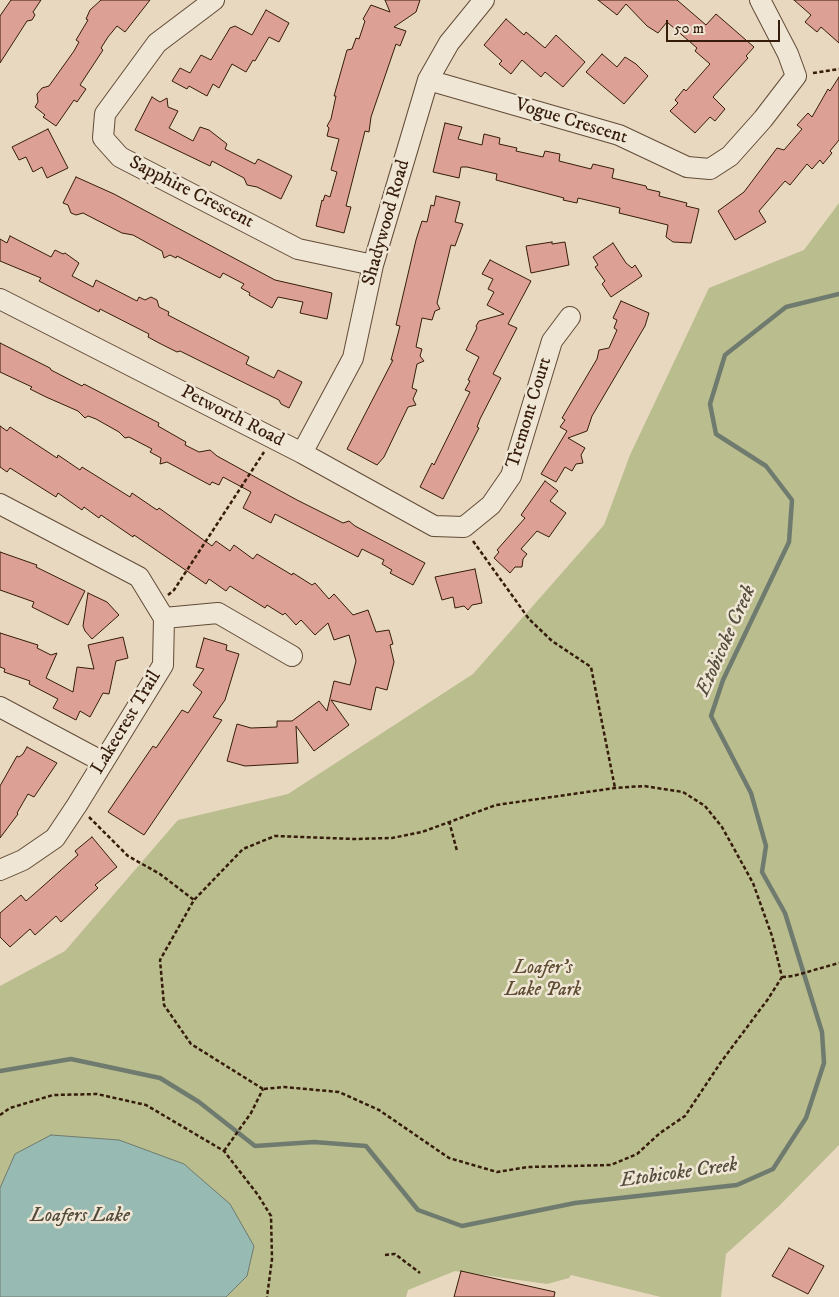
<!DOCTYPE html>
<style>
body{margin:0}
#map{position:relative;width:839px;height:1297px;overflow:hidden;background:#e7d8bf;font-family:"IM FELL DW Pica",serif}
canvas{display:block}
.scale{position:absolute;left:666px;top:20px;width:114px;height:22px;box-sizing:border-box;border:2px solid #361c0a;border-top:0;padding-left:6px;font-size:15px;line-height:18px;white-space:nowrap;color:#361c0a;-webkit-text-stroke:4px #efe6d5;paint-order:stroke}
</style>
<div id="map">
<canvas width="839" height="1297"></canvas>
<div class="scale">50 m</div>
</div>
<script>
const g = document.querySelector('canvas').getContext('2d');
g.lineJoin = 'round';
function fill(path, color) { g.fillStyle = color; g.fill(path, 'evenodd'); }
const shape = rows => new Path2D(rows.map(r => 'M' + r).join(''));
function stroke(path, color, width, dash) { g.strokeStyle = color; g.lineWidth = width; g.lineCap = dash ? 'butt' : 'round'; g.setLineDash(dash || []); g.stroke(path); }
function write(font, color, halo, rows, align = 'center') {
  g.font = font + ' "IM FELL DW Pica",serif'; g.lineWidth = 5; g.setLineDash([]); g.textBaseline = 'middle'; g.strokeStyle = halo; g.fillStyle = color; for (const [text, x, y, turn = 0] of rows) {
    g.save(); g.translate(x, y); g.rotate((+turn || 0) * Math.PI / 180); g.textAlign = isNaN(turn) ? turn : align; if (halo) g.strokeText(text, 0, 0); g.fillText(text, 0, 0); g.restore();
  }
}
fill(shape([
 [839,203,839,1145,778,1207,726,1254,721,1297,661,1297,571,1275,569,1278,547,1284,455,1271,408,1290,406,1297,0,1297,0,986,65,951,178,820,288,794,473,674,604,525,630,455,709,288,804,250]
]), '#babd8e');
const water = shape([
 [51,1135,119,1140,184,1164,230,1204,254,1246,247,1276,226,1297,0,1297,0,1188,15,1154,51,1135]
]);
fill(water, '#97bab2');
stroke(water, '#707b6f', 1);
stroke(shape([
 [0,1071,71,1059,160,1078,199,1102,255,1146,314,1142,366,1146,418,1210,462,1226,575,1203,737,1185,773,1169,806,1118,824,1063,822,1032,785,913,762,872,766,846,751,793,711,716,723,680,789,542,792,500,766,466,716,434,710,404,725,355,786,307,839,294]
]), '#707b6f', 4.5);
const building = shape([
 [11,0,41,0,33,12,35,15,32,20,27,21,0,63,0,16,11,0],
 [101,0,150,0,125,32,117,26,108,37,101,48,103,50,80,85,86,89,77,102,74,100,56,126,43,117,45,115,35,107,38,102,37,94,42,88,49,86,74,51,79,42,76,40,88,20,86,19,90,10,101,0],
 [385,0,420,0,416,12,394,27,406,31,400,46,396,44,371,117,369,132,365,131,346,206,351,207,344,233,316,226,322,200,323,201,325,195,330,197,337,172,331,170,339,139,327,136,329,128,327,126,331,119,336,96,334,96,347,50,352,49,356,38,359,39,365,21,363,19,371,5,390,12,385,0],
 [598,0,677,0,706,25,716,14,754,47,746,56,748,58,713,97,725,109,715,121,710,117,695,133,670,111,678,103,675,100,684,89,686,91,710,64,695,51,697,48,667,22,658,33,647,26,626,4,617,15,598,0],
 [794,0,839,0,839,43,821,27,817,32,805,22,811,15,794,0],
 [266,10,289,23,279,42,269,37,255,61,253,60,246,72,232,64,219,88,213,84,207,96,189,86,187,89,172,81,180,68,190,73,201,55,211,60,230,28,235,26,252,35,266,10],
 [506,19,524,35,526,32,545,48,556,35,585,62,563,87,545,72,541,77,522,60,511,74,499,64,502,61,484,45,506,19],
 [602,54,617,67,625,57,636,64,648,76,624,104,586,72,602,54],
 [839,77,839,140,830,151,832,153,823,164,820,160,812,169,807,164,790,185,785,181,759,211,766,222,735,240,718,211,744,192,777,148,784,150,802,129,797,125,808,113,812,117,828,89,830,91,839,77],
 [152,97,160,102,167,98,168,107,178,111,169,128,193,141,200,127,209,130,227,144,225,149,255,164,258,159,292,176,281,199,257,187,247,185,244,178,212,161,210,166,135,130,152,97],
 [445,123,462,127,458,139,482,145,484,134,500,138,499,144,517,148,516,151,543,157,545,151,560,154,559,161,591,169,593,164,614,169,612,178,646,186,647,189,660,192,659,196,687,203,686,206,699,209,691,243,673,242,666,237,668,225,619,213,620,208,578,198,577,203,563,200,564,198,496,180,497,174,467,167,461,167,459,178,433,172,445,123],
 [48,129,68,168,47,178,42,167,33,172,26,157,19,160,12,147,48,129],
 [76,177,114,194,275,280,332,293,327,319,300,313,303,302,278,297,272,308,249,295,250,293,241,288,244,284,223,273,220,278,177,256,176,258,170,255,164,258,162,251,133,235,122,233,83,213,76,215,71,213,68,205,63,203,76,177],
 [436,196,460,202,455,222,463,224,455,246,451,245,437,303,440,309,435,311,432,320,422,318,416,347,422,349,420,356,424,361,417,364,412,388,417,390,413,399,416,405,408,407,384,457,377,465,347,449,393,360,391,360,400,326,396,325,416,240,422,221,427,222,431,205,434,206,436,196],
 [10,236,51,257,55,250,63,254,65,253,79,263,72,276,93,287,96,280,137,301,139,297,145,300,151,297,157,300,159,307,169,312,168,315,249,357,246,364,274,378,278,370,302,382,289,408,281,404,279,400,180,351,177,352,159,343,148,337,149,334,100,309,99,312,39,281,41,278,0,261,0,239,7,243,10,236],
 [552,242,552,244,565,242,569,265,531,273,526,246,552,242],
 [613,243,626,263,632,268,635,265,642,276,611,297,602,284,605,281,595,267,598,265,593,257,613,243],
 [490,260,531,281,508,324,517,328,493,374,501,378,480,419,477,427,479,428,443,499,420,487,432,463,434,465,470,392,465,390,470,381,468,380,479,357,466,350,477,328,476,326,479,321,504,314,487,305,494,292,488,289,493,279,482,274,490,260],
 [621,301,649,313,645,326,592,416,587,431,568,438,585,448,581,455,583,463,576,464,572,471,565,467,556,482,541,474,567,431,560,427,565,420,562,418,597,359,599,350,609,348,617,330,614,328,617,320,613,318,621,301],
 [0,343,50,368,51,370,82,386,84,384,159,423,158,426,186,442,185,445,199,452,210,450,217,456,297,500,343,523,349,521,355,526,425,563,413,585,390,573,392,570,382,564,384,560,362,549,358,557,275,514,271,523,243,508,251,492,223,477,219,485,212,482,210,485,167,462,160,464,161,458,150,452,152,449,129,437,125,438,119,432,96,419,88,416,85,418,78,411,46,397,30,389,32,387,0,372,0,343],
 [0,426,7,431,10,427,57,458,58,455,80,470,82,467,130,497,132,493,157,510,159,508,212,546,216,541,230,551,234,545,253,559,257,554,292,575,293,573,312,585,315,583,329,599,334,594,353,615,368,610,376,632,389,630,393,644,390,645,394,662,387,690,376,687,371,710,331,700,349,725,314,751,296,726,298,763,245,766,227,761,237,724,251,728,277,727,277,721,292,721,319,701,327,711,334,681,350,685,356,661,349,635,334,640,328,623,315,635,301,620,296,625,285,613,283,615,267,605,265,608,230,586,226,591,209,579,206,584,134,535,133,537,101,515,99,518,84,507,82,510,58,493,56,497,10,468,7,472,0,467,0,426],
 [545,481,558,491,550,501,566,513,549,537,537,531,521,549,527,554,523,559,522,567,515,567,510,573,494,558,499,552,497,550,525,518,521,515,545,481],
 [0,552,37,565,36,567,85,591,68,625,32,607,34,602,0,590,0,552],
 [475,569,482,603,472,605,468,610,464,606,455,608,453,597,442,600,435,577,475,569],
 [88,593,107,602,119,615,92,639,85,631,83,626,88,593],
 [0,633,38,645,37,648,51,655,57,653,46,678,73,692,77,667,94,669,88,645,123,637,128,658,116,661,109,694,103,693,90,717,80,711,76,720,53,708,58,699,29,684,30,681,4,672,5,669,0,667,0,633],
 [204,638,227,645,226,650,239,654,225,700,213,717,222,720,144,835,108,812,153,746,156,748,182,710,188,713,202,692,193,685,204,669,196,667,204,638],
 [27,747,57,763,34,797,28,794,17,813,18,814,0,838,0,786,17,756,19,757,23,754,27,747],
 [92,837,117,867,95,885,98,888,61,922,56,916,35,935,30,929,10,947,0,937,0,913,21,895,26,901,33,895,78,855,75,851,92,837],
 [789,1248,824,1266,808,1294,772,1276,789,1248],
 [461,1271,555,1292,554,1297,454,1297,461,1271]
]);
fill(building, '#dca194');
stroke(building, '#361c0a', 1);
const minor = shape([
 [214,0,157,43,105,114,103,138,120,157,298,249,373,265],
 [428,80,619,135,687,167,710,169,730,156,763,119,796,76,788,54,760,0],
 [0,299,302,453,434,526,464,527,491,505,511,476,552,341,570,317],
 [302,453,353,358,373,265,428,80,449,43,484,0],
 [0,504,139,577,164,618,163,665,77,805,55,838,23,860,0,870],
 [164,618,218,613,292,656],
 [0,707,103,762]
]);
stroke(minor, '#624b37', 22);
stroke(shape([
 [813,73,839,69],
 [473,541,529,619,552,641,591,667,615,788],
 [168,595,174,590,264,452],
 [89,817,128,856,160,874,194,900],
 [449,821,457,851],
 [782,977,793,976,839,963],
 [263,1089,191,1044,164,1005,160,960,194,900,243,849,275,836,355,839,392,838,422,832,496,805,615,788,644,786,683,792,705,806,722,827,753,883,772,936,782,977],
 [264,1089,284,1087,339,1092,379,1110,449,1158,497,1172,528,1167,611,1165,637,1154,660,1133,685,1116,721,1062,768,999,782,977],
 [0,1115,10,1108,53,1095,97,1094,146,1105,224,1151,258,1195,271,1216,272,1259,267,1297],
 [224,1151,251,1113,263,1089],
 [385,1255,395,1254,420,1273]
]), '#361c0a', 2.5, [4, 2.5]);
stroke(minor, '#efe6d5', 20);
write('19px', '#361c0a', '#efe6d5', [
 ["Vogue Crescent",571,122,17],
 ["Sapphire Crescent",191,193,27],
 ["Shadywood Road",387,223,-74],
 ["Tremont Court",530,413,-73],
 ["Petworth Road",232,417,27],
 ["Lakecrest Trail",127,723,-59]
]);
write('italic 19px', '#5e4c32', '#efe6d5', [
 ["Loafer's",543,969],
 ["Lake Park",543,991]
]);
write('italic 20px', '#534b3c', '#efe6d5', [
 ["Etobicoke Creek",727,641,-66],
 ["Etobicoke Creek",679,1174,-8],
 ["Loafers Lake",80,1217]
]);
</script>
